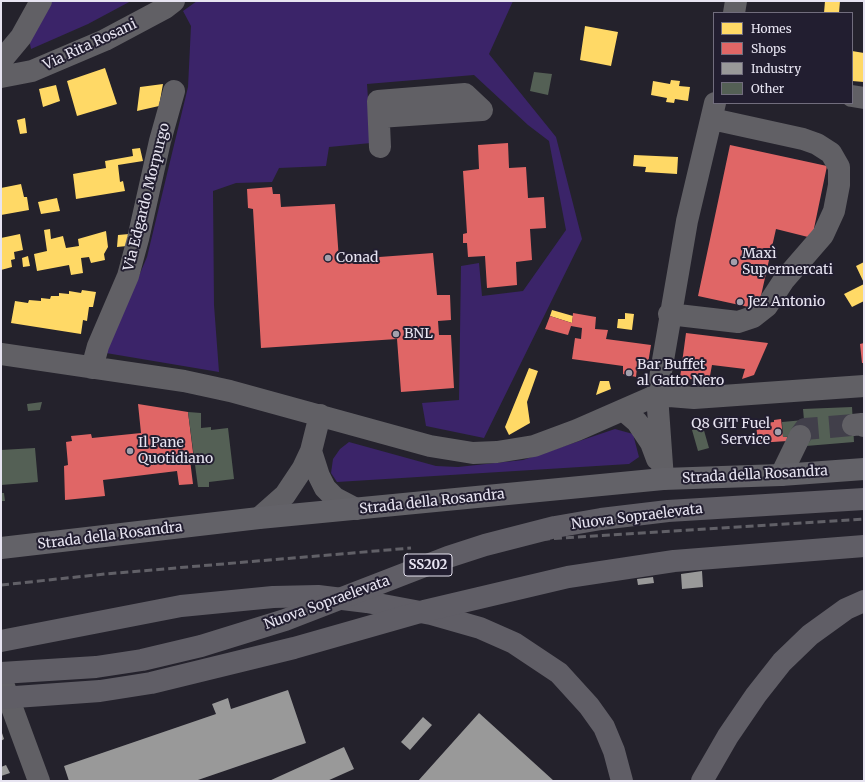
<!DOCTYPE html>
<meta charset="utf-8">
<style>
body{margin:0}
#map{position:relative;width:865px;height:782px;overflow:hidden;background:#24222c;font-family:Merriweather,serif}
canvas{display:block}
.frame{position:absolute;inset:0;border:2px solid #e7e4f1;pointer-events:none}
.legend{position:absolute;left:713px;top:12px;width:140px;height:92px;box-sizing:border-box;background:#221e30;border:1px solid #716d7d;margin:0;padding:5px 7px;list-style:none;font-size:12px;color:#e7e4f1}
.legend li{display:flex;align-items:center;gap:8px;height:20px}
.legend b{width:20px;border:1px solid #716d7d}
</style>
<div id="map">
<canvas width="865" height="782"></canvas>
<div class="frame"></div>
<ul class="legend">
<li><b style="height:11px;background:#ffd966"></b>Homes</li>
<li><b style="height:11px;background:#e06666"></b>Shops</li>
<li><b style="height:11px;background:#999"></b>Industry</li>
<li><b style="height:11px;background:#546055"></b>Other</li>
</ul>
</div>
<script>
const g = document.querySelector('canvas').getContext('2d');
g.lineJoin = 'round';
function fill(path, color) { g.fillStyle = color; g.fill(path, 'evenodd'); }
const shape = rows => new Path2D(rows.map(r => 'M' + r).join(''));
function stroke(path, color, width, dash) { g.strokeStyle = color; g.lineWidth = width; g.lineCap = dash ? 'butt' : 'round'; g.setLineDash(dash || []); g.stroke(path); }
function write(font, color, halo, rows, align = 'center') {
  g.font = font + ' Merriweather,serif'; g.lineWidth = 4; g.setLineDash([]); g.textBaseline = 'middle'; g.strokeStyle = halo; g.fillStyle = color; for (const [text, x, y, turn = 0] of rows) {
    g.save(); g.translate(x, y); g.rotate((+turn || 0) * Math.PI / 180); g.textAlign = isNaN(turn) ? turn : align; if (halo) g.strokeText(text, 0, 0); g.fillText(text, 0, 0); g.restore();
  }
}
fill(shape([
 [51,1,131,1,88,24,31,49,29,39],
 [197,1,513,1,489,54,556,137,582,239,484,438,426,426,422,403,459,400,461,266,479,263,482,296,523,291,566,230,549,141,528,125,474,75,367,84,371,143,329,147,326,166,279,168,272,182,236,183,213,191,214,305,219,372,106,353,147,257,188,87,191,26,183,11],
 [615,429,633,434,639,457,629,464,337,482,331,473,333,459,340,449,349,442,436,466,458,467,523,460]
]), '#3b2469');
fill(shape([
 [825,1,840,1,839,13,824,13],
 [585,26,618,32,611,66,580,60],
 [852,51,864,53,864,82,852,81],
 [105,68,117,104,77,116,67,81],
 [671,80,680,81,679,86,690,87,688,101,675,99,674,103,666,102,667,98,651,95,653,81,670,84],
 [163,84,159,106,137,111,140,87],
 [56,85,60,101,43,107,39,89],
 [25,118,27,133,20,134,17,120],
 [140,148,143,161,118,165,120,182,123,181,125,191,76,199,73,174,106,168,105,161,133,156,132,149],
 [634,155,678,157,677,174,645,172,646,167,633,166],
 [21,184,24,197,27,197,29,210,1,215,1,188],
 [57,198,60,211,41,214,38,202],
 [50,229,51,239,63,236,66,248,79,246,78,239,106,231,108,247,104,254,105,260,91,263,89,257,81,258,83,273,71,275,69,265,37,271,34,254,47,251,44,230],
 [20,234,23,250,14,252,15,259,11,260,12,267,1,270,1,238],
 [129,234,127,246,117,247,118,235],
 [28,256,30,266,23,267,22,258],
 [864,262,864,283,856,266],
 [864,284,864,301,852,307,844,294],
 [82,290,96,292,93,307,89,307,87,321,83,320,81,334,11,323,15,301,28,303,29,300,41,301,41,298,50,299,51,296,59,296,59,293,69,294,69,291,81,293],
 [552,310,573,316,572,323,550,316],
 [625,313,634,314,632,330,617,328,618,319,625,319],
 [529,368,538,371,527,402,530,423,509,435,505,427],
 [600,381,609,381,611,389,596,395]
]), '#ffd966');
fill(shape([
 [508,143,509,168,526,167,528,198,544,197,546,228,530,229,532,260,516,262,517,285,487,288,485,256,468,257,467,243,463,243,463,234,467,233,463,171,479,169,478,145],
 [730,145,827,166,812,238,776,229,758,309,698,296],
 [272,187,273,194,280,194,281,207,335,204,339,260,433,253,437,295,450,295,451,320,438,321,439,335,451,335,454,388,401,392,397,339,261,348,253,209,248,208,247,189],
 [573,313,596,317,595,329,608,330,606,339,651,345,647,370,637,368,636,377,623,374,623,366,572,359,575,338,581,339,582,328,571,326,568,335,545,329,550,316,572,323],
 [686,333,768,343,754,375,742,379,745,369,712,365,709,381,680,378],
 [864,343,864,363,862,363,860,344],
 [138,404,188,412,194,460,190,460,193,484,179,485,177,471,103,480,105,496,65,500,64,466,68,465,66,442,72,441,71,436,91,434,92,438,141,433],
 [781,419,783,437,787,437,787,441,758,443,756,424,774,422,774,420]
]), '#e06666');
fill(shape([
 [702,571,703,587,682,589,681,574],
 [653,577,654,583,638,585,637,579],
 [288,690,306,743,195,781,69,781,64,766,216,714,212,704,228,698,231,709],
 [479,713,554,781,418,781],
 [423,717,432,725,410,750,401,742],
 [1,730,4,739,1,741],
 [344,747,354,769,327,781,269,781],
 [6,765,10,773,1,776,1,767]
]), '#999');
fill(shape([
 [534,72,552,74,548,95,530,91],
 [42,402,40,410,28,411,27,404],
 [852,407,854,442,806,446,800,436,783,437,782,422,804,420,803,409],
 [188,412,201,413,201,428,211,427,211,430,228,428,234,479,209,482,209,487,198,487],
 [703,427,709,448,698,451,692,430],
 [35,448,38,482,1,485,1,450],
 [1,493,4,493,5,501,1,501]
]), '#546055');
stroke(shape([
 [800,436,805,429,853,425]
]), '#413f4a', 22, [22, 11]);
stroke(shape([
 [734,13,736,1],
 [1,61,21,37,41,1],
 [1,77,32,71,105,40,165,8,174,1],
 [852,96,864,98],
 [379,117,482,110,465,94,378,101,380,147],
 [669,314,738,322,753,317,767,306,784,280,823,235,834,211,839,185,839,167,831,153,817,144,803,139,712,119],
 [1,354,184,381,230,391,430,446,473,453,497,452,534,446,577,430,657,395,694,398,864,386],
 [92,368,98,346,128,276,138,239,160,141,174,91],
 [623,410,637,422,651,443,657,459],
 [853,425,862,424,864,426],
 [311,451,319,476,325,488,335,498,356,509],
 [781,475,800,436],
 [663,479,657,395,687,221,715,103],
 [259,518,285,495,303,468,311,451,320,415],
 [1,678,39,781]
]), '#616065', 22);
stroke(shape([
 [1,548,259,518,663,479,781,475,864,469]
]), '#636268', 22);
stroke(shape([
 [1,641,181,606,273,597,318,596,367,602,431,614,480,628,514,643,559,673,589,706,604,727,614,751,622,781],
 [702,781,728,736,756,695,782,662,810,635,846,609,864,601]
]), '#605e66', 22);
stroke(shape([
 [530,540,864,519],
 [1,585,105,574,411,548]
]), '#616067', 3, [8, 4]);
stroke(shape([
 [1,673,96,667,142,660,201,646,285,620,448,557,485,545,555,527,601,519,668,511,864,499],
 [1,698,100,691,151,683,294,648,424,611,568,577,674,561,864,546]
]), '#605e66', 22);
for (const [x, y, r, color] of [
 [328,258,4,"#a3a0ac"],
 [734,262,4,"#a3a0ac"],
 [740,302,4,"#a3a0ac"],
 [396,334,4,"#a3a0ac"],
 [629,373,4,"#a3a0ac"],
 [778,432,4,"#a3a0ac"],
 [130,451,4,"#a3a0ac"]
]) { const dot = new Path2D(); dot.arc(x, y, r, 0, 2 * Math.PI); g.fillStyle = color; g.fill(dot); stroke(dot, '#221e30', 1.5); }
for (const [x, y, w] of [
 [428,565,48]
]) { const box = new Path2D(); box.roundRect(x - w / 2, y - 11, w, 22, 3); g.fillStyle = '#221e30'; g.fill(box); stroke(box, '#e7e4f1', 1); }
write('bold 13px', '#e7e4f1', null, [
 ["SS202",428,565]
]);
write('14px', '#e7e4f1', '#221e30', [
 ["Via Rita Rosani",90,45,-25],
 ["Via Edgardo Morpurgo",147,197,-76],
 ["Strada della Rosandra",755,475,-3],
 ["Strada della Rosandra",432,502,-6],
 ["Nuova Sopraelevata",637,517,-7],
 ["Strada della Rosandra",110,536,-7],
 ["Nuova Sopraelevata",327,603,-20]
]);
write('14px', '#e7e4f1', '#221e30', [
 ["Maxì",742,254],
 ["Supermercati",742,270],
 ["Conad",336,258],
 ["Jez Antonio",748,302],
 ["BNL",404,334],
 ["Bar Buffet",637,365],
 ["al Gatto Nero",637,381],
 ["Q8 GIT Fuel",770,424,"right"],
 ["Service",770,440,"right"],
 ["Il Pane",138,443],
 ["Quotidiano",138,459]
], 'left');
</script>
